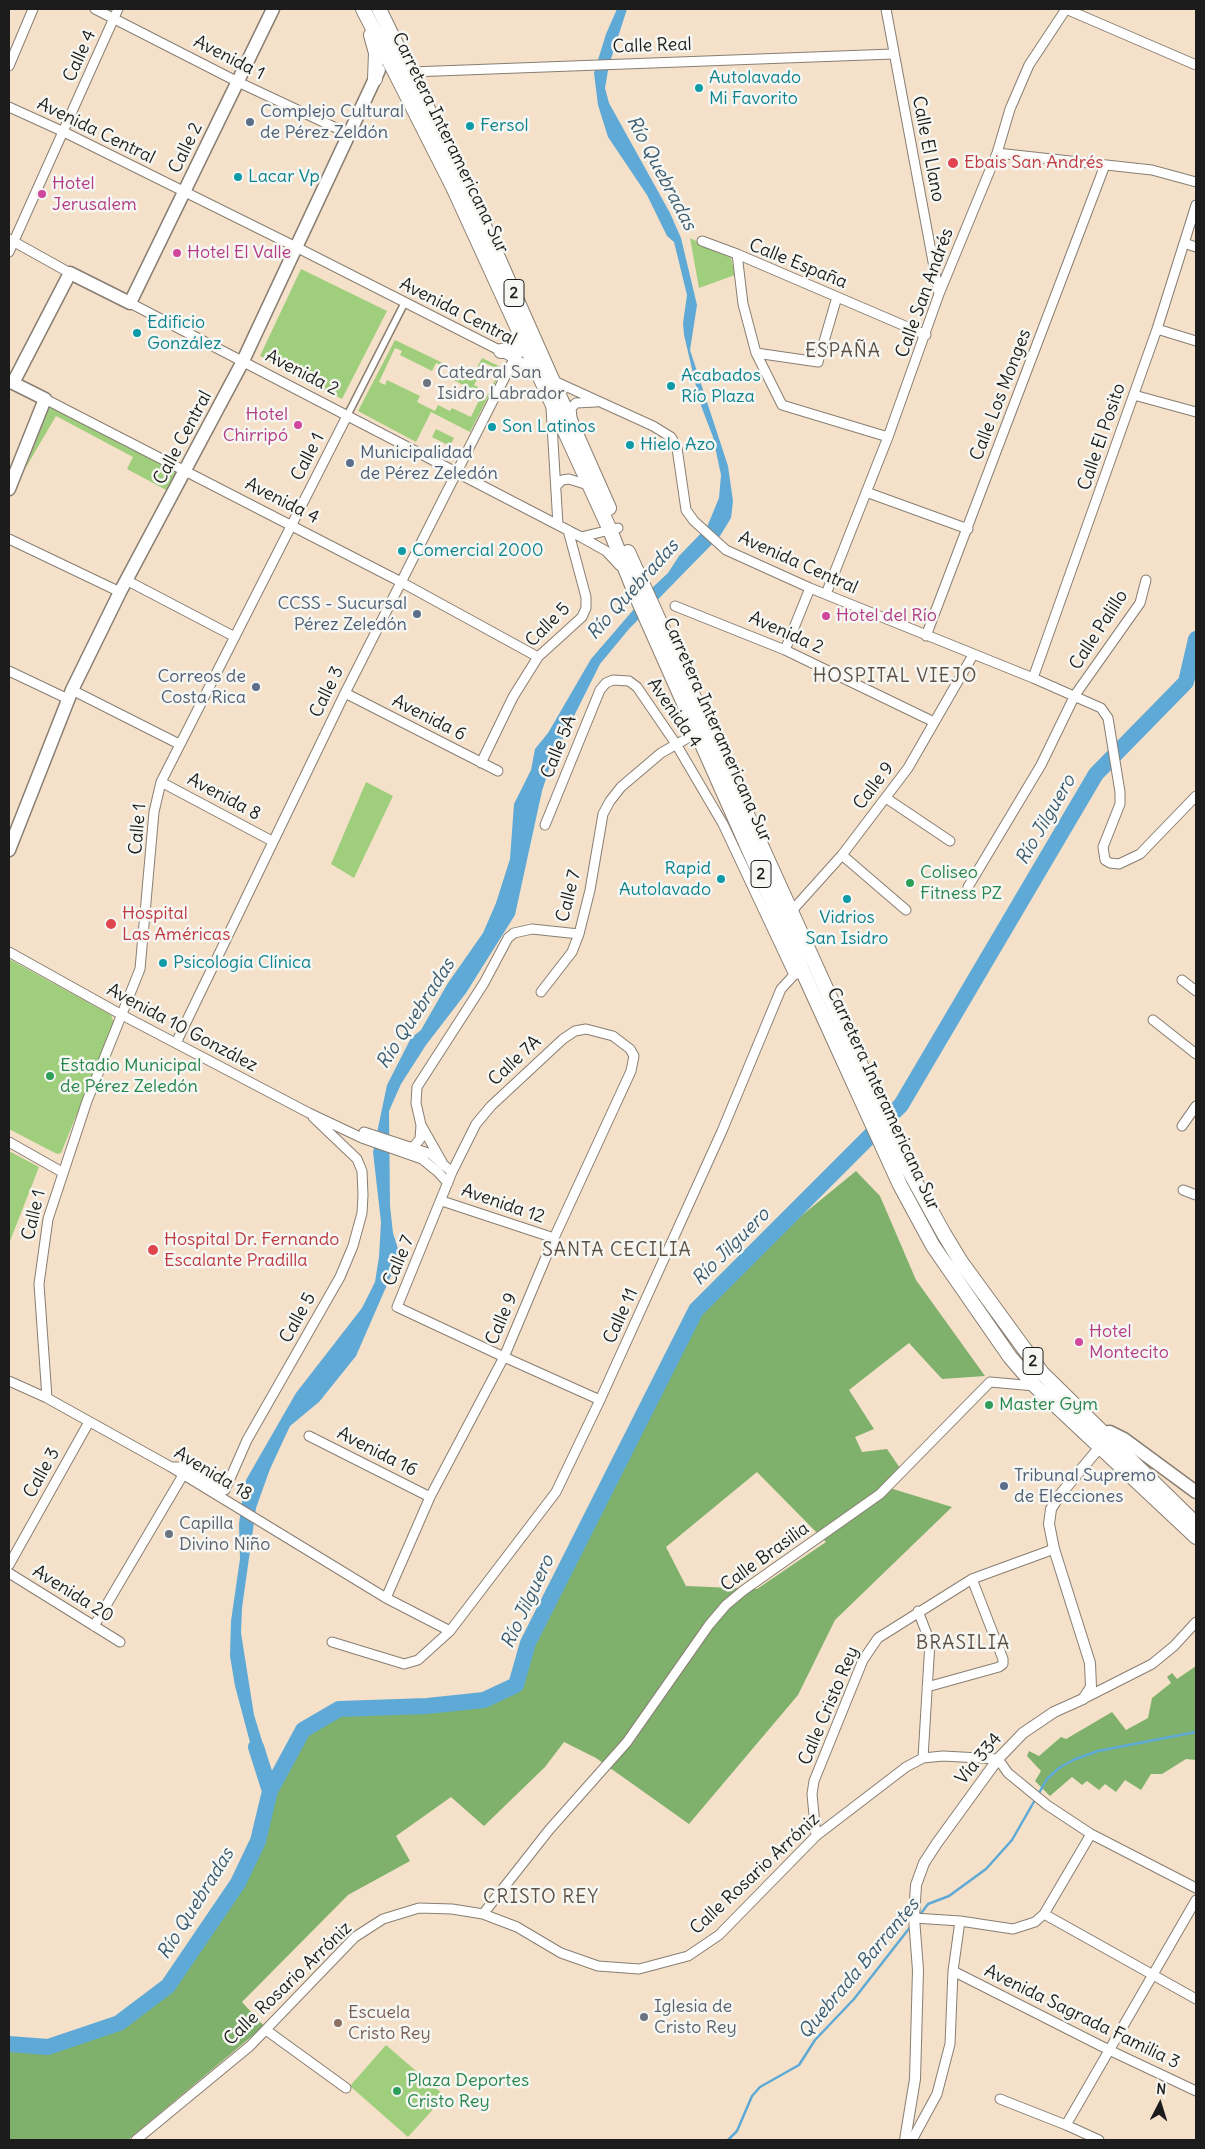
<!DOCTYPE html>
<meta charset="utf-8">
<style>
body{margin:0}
#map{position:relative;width:1205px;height:2149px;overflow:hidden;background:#f5e1c9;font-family:Delius,sans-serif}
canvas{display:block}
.frame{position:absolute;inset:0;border:10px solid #1c1c1c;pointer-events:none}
.north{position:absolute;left:1135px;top:2079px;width:50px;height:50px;-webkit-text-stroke:4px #f6f6f2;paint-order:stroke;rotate:5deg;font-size:14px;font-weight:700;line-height:20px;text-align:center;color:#1c1c1c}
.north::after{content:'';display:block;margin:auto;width:18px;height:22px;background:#1c1c1c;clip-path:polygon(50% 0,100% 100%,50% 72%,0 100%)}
</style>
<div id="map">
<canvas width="1205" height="2149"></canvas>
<div class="frame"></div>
<div class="north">N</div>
</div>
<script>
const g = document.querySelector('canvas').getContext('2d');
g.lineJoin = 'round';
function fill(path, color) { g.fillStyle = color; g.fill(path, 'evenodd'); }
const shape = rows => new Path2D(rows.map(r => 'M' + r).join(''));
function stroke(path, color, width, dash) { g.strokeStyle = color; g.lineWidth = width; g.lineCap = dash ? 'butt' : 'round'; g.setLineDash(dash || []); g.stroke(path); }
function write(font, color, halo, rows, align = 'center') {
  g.font = font + ' Delius,sans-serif'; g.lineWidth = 5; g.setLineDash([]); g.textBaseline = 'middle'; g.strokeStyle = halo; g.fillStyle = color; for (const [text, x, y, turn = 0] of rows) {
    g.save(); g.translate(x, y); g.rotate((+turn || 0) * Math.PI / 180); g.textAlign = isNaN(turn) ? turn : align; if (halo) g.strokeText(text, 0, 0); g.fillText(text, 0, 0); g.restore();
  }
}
fill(shape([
 [690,238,731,258,735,275,699,288],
 [301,269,387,311,342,399,260,356],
 [395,340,472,377,482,358,503,368,470,432,431,412,416,442,358,411],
 [395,348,402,351,400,355,432,371,436,363,455,372,452,379,463,385,462,389,474,395,478,387,474,385,485,363,500,370,485,400,480,398,471,417,452,408,450,411,438,405,435,411,417,402,420,396,387,380,385,385,379,382],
 [50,405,179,472,168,491,127,469,133,457,56,416,25,469],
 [436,429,454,438,450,446,432,437],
 [366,782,393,796,354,878,331,864],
 [9,959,111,1015,114,1023,61,1153,57,1154,9,1129],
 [9,1151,39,1167,10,1241,9,1240],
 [386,2045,445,2096,408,2137,350,2086]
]), '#9fce7c');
fill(shape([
 [856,1171,880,1196,916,1280,985,1376,942,1379,909,1343,849,1390,874,1429,855,1437,862,1452,887,1449,900,1468,883,1486,952,1507,835,1620,798,1695,689,1824,596,1758,564,1742,545,1767,484,1826,451,1797,396,1836,410,1861,348,1895,242,2002,264,2026,128,2140,9,2140,9,2044,48,2047,119,2023,168,1986,238,1883,258,1841,270,1791,303,1730,330,1714,481,1700,516,1685,528,1643,696,1310,734,1271],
 [757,1472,826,1542,757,1589,686,1586,666,1547],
 [1196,1666,1196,1760,1186,1759,1162,1774,1151,1774,1141,1790,1125,1780,1116,1792,1105,1784,1099,1790,1087,1781,1082,1785,1072,1777,1050,1796,1035,1781,1041,1771,1027,1756,1029,1751,1039,1756,1061,1737,1066,1739,1112,1712,1126,1730,1148,1718,1152,1698,1171,1683,1167,1677,1172,1673,1177,1679]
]), '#7fb16c');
fill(shape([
 [617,9,627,9,609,65,605,88,609,103,670,213,681,238,697,305,690,350,728,466,733,501,731,518,720,536,629,629,600,664,552,760,542,791,515,915,466,993,426,1045,401,1084,389,1111,390,1206,393,1233,400,1255,356,1356,319,1402,290,1426,270,1469,256,1508,242,1608,241,1633,254,1715,267,1757,261,1768,255,1761,235,1686,230,1656,231,1621,240,1559,239,1524,243,1495,246,1480,296,1393,362,1308,375,1282,379,1257,381,1222,373,1152,387,1085,411,1038,421,1030,448,983,483,933,496,903,510,859,514,804,531,770,535,749,548,733,591,659,653,587,668,573,679,556,707,527,719,498,721,475,713,437,700,403,684,335,683,323,687,295,674,242,667,236,647,195,608,137,598,105,594,73,606,34]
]), '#5ea9d6');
stroke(shape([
 [919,1916,928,1904,949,1896,986,1869,1012,1840,1047,1779,1059,1768,1073,1760,1098,1751,1196,1732],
 [728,2140,737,2131,752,2096,760,2087,799,2065,815,2040,854,1999,911,1926]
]), '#5ea9d6', 2.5);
stroke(shape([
 [270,1791,303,1730,339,1709,427,1706,484,1700,516,1685,528,1643,696,1310,901,1105,1096,774,1186,682,1196,639],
 [9,2044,48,2047,119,2023,168,1986,238,1883,258,1841,270,1791,256,1747]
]), '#5ea9d6', 16);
const pedestrian = shape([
 [347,416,404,304]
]);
const minor = shape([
 [95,9,238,82,349,134],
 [886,9,939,294],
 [1066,9,1196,65],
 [9,66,33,9],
 [411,72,893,54],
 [9,107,64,132,296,247,501,351,538,372],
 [997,153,1152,170,1196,182],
 [9,239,70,273],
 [702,241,737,254],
 [1184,243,1196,247],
 [9,252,118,9],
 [130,303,581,537,606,551,620,566],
 [1157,329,1196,341],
 [756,353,818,362,837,297],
 [552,380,653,426,671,437,677,448,686,510,694,521,726,550,810,588,1033,678,1101,708,1108,718,1120,792,1120,804,1103,847,1105,860,1110,863,1119,864,1140,854,1196,796],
 [1134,395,1196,412],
 [45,399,401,582,538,657],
 [551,408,558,525],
 [572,418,571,408,576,403,596,402],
 [888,437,782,405,756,353,743,304,737,254,926,335],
 [556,486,562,480,569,479,588,485],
 [866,492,968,529],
 [581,537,618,528],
 [9,539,120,592],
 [126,580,235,637],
 [826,594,888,437,939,294,997,153,1010,109,1029,65,1066,9],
 [675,606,785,650,934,722],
 [926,636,1105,165],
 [785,650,810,588],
 [9,671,68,699],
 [1033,678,1157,329,1196,205],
 [72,690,179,744],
 [345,693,498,771],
 [481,763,513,697,538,657,582,617,586,608,586,597,568,530],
 [161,782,272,841],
 [886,798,950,841],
 [545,825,600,690,606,683,613,680,629,681,637,687,676,744,723,824,794,975],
 [842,855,906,910],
 [968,887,1041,765,1075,695,1140,603,1146,580],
 [789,914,842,855,908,768,973,655],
 [9,952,122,1015,309,1113,362,1138,422,1159,438,1172,448,1183],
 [1182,980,1196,991],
 [541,992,572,952,579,934,590,890,603,814,610,801,621,787,661,753,700,731],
 [1153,1020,1196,1054],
 [176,1043,345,693,514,359],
 [1182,1126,1196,1106],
 [364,1132,431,1154,452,1172],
 [9,1142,62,1172],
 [410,1148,415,1145,420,1139,421,1125],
 [442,1162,421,1125,416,1103,417,1087,484,983,508,938,514,933,532,929,579,934],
 [1183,1190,1196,1195],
 [442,1201,554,1238],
 [9,1381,47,1398,171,1467,386,1598,450,1631],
 [47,1398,39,1284,48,1219,87,1101,140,969,154,812,161,782,347,416],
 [309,1436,430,1497],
 [171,1467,184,1467,225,1490,247,1440,340,1277,353,1246,362,1213,363,1195,362,1171,357,1159,313,1117],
 [9,1565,89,1422],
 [9,1573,120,1642],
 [386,1598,430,1497,504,1357,554,1238,631,1071,634,1056,630,1049,613,1036,586,1029,575,1031,563,1039,491,1106,476,1124,452,1172,397,1307,504,1357,600,1400],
 [918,1611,930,1642,923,1758],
 [94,1626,183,1475],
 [332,1642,404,1664,418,1660,450,1631,556,1492,600,1400,722,1131,781,989,794,975,803,972],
 [927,1687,999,1667,1003,1664,1003,1659,972,1579],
 [1083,1699,1152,1664,1174,1646,1196,1622],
 [816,1836,812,1794,814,1781,863,1660,878,1638,972,1579,1054,1549],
 [483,1914,549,1830,627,1742,709,1625,726,1605,744,1590,880,1494,990,1382,1035,1386],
 [1044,1914,1196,1999],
 [914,1918,960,1921],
 [953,1971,1109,2050,1196,2091],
 [266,2030,346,2088],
 [1000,2099,1066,2125,1099,2140],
 [1066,2125,1196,1900],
 [136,2140,250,2046,355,1937,383,1919,419,1908,452,1909,483,1914,517,1927,561,1953,598,1966,639,1969,688,1956,719,1935,816,1836,906,1767,923,1758,943,1756,998,1759,1008,1773,1047,1805,1091,1834,1196,1888],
 [912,2140,937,2094,950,2044,953,1971,960,1921,1013,1929,1035,1922,1044,1914,1091,1834]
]);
const tertiary = shape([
 [905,2140,915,2079,918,1970,914,1918,916,1885,924,1863,937,1843,998,1759,1023,1733,1054,1712,1083,1699,1091,1687,1090,1663,1054,1549,1049,1524,1051,1509,1059,1496,1099,1448]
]);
const secondary = shape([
 [9,489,45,399,13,383,70,273,130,303,273,9],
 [9,850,72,690,120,592,242,363,379,70],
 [1102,1433,1110,1432,1124,1439,1196,1492]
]);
const trunk = shape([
 [363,9,453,187,610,530,635,593,803,972,900,1185,933,1246,1010,1357,1035,1386,1196,1537],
 [379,9,473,201,609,508],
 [371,35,376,53,375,79],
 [501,351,518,351,522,341],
 [628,552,907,1167,944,1234,961,1262,1042,1373,1196,1524]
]);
stroke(pedestrian, '#887e72', 9);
stroke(minor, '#887e72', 11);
stroke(tertiary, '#887e72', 12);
stroke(secondary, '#887e72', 15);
stroke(trunk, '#887e72', 16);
stroke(pedestrian, '#fff', 6);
stroke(minor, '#fff', 9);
stroke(tertiary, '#fff', 10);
stroke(secondary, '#fff', 12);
stroke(trunk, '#fff', 14);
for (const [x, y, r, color] of [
 [699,88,5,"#0f9aa8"],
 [250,122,5,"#5c6f8a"],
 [470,126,5,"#0f9aa8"],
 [953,163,6,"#e0444e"],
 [238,177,5,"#0f9aa8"],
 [42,194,5,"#d1479c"],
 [177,253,5,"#d1479c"],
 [137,333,5,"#0f9aa8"],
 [427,383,5,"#6b7280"],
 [671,386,5,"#0f9aa8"],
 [298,425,5,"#d1479c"],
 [492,427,5,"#0f9aa8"],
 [630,445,5,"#0f9aa8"],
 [350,463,5,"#5c6f8a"],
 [402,551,5,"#0f9aa8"],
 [417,614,5,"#5c6f8a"],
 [826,616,5,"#d1479c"],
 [256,687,5,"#5c6f8a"],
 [721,879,5,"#0f9aa8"],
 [910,883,5,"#2e9e5b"],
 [847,899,5,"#0f9aa8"],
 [111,924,6,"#e0444e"],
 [163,963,5,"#0f9aa8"],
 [50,1076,5,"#2e9e5b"],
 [153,1250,6,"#e0444e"],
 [1079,1342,5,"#d1479c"],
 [989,1405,5,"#2e9e5b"],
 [1004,1486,5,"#5c6f8a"],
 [169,1534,5,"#6b7280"],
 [644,2017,5,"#6b7280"],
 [338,2023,5,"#8d6e63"],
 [397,2091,5,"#2e9e5b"]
]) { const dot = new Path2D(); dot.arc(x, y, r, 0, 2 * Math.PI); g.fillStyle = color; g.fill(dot); stroke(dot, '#f6f6f2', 2); }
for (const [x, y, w] of [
 [514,293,20],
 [761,874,20],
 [1033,1361,20]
]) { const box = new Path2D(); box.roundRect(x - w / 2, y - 13.5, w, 27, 4); g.fillStyle = '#f6f6f2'; g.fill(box); stroke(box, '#1c1c1c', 1); }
write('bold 16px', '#1c1c1c', null, [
 ["2",514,293],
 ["2",761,874],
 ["2",1033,1361]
]);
write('18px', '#1c1c1c', '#f6f6f2', [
 ["Calle Real",652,46,-2],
 ["Calle 4",80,56,-66],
 ["Avenida 1",229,58,27],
 ["Avenida Central",96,131,26],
 ["Carretera Interamericana Sur",450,143,64],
 ["Calle 2",186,148,-64],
 ["Calle El Llano",928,149,79],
 ["Calle España",798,264,22],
 ["Calle San Andrés",925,293,-70],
 ["Avenida Central",458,312,27],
 ["Avenida 2",302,373,27],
 ["Calle Los Monges",1001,395,-69],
 ["Calle El Posito",1102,437,-71],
 ["Calle Central",183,438,-62],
 ["Calle 1",308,457,-63],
 ["Avenida 4",282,501,27],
 ["Avenida Central",798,563,24],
 ["Calle 5",548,625,-45],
 ["Calle Palillo",1099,630,-57],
 ["Avenida 2",786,633,24],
 ["Calle 3",327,692,-64],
 ["Avenida 4",674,713,55],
 ["Avenida 6",429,718,27],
 ["Carretera Interamericana Sur",717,730,66],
 ["Calle 5A",559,747,-68],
 ["Calle 9",874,786,-53],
 ["Avenida 8",224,797,28],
 ["Calle 1",138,829,-85],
 ["Calle 7",569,896,-76],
 ["Avenida 10 González",182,1028,28],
 ["Calle 7A",515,1061,-43],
 ["Carretera Interamericana Sur",883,1099,65],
 ["Avenida 12",503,1204,19],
 ["Calle 1",34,1215,-77],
 ["Calle 7",399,1261,-67],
 ["Calle 11",621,1316,-66],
 ["Calle 5",298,1318,-61],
 ["Calle 9",502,1319,-67],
 ["Avenida 16",377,1452,27],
 ["Calle 3",42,1473,-61],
 ["Avenida 18",213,1474,31],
 ["Calle Brasilia",765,1557,-36],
 ["Avenida 20",73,1594,32],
 ["Calle Cristo Rey",829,1706,-67],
 ["Vía 334",979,1759,-50],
 ["Calle Rosario Arróniz",755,1874,-43],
 ["Calle Rosario Arróniz",288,1984,-44],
 ["Avenida Sagrada Familia 3",1082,2017,26]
]);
write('18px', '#0d838f', '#f6f6f2', [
 ["Autolavado",709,78],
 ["Mi Favorito",709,99],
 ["Fersol",480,126],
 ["Lacar Vp",248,177],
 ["Edificio",147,323],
 ["González",147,344],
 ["Acabados",681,376],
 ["Río Plaza",681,397],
 ["Son Latinos",502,427],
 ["Hielo Azo",640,445],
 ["Comercial 2000",412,551],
 ["Rapid",711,869,"right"],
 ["Autolavado",711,890,"right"],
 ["Vidrios",847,918,"center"],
 ["San Isidro",847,939,"center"],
 ["Psicología Clínica",173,963]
], 'left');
write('18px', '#4e5e75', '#f6f6f2', [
 ["Complejo Cultural",260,112],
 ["de Pérez Zeldón",260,133],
 ["Municipalidad",360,453],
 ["de Pérez Zeledón",360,474],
 ["CCSS - Sucursal",407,604,"right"],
 ["Pérez Zeledón",407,625,"right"],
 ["Correos de",246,677,"right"],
 ["Costa Rica",246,698,"right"],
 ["Tribunal Supremo",1014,1476],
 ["de Elecciones",1014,1497]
], 'left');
write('18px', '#be3a42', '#f6f6f2', [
 ["Ebais San Andrés",964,163],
 ["Hospital",122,914],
 ["Las Américas",122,935],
 ["Hospital Dr. Fernando",164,1240],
 ["Escalante Pradilla",164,1261]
], 'left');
write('18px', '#b23c85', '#f6f6f2', [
 ["Hotel",52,184],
 ["Jerusalem",52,205],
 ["Hotel El Valle",187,253],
 ["Hotel",288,415,"right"],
 ["Chirripó",288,436,"right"],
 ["Hotel del Río",836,616],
 ["Hotel",1089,1332],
 ["Montecito",1089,1353]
], 'left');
write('18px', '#5b616d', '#f6f6f2', [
 ["Catedral San",437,373],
 ["Isidro Labrador",437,394],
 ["Capilla",179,1524],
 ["Divino Niño",179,1545],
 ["Iglesia de",654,2007],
 ["Cristo Rey",654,2028]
], 'left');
write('18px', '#27864d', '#f6f6f2', [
 ["Coliseo",920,873],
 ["Fitness PZ",920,894],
 ["Estadio Municipal",60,1066],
 ["de Pérez Zeledón",60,1087],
 ["Master Gym",999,1405],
 ["Plaza Deportes",407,2081],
 ["Cristo Rey",407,2102]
], 'left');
write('18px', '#785e54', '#f6f6f2', [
 ["Escuela",348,2013],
 ["Cristo Rey",348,2034]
], 'left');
write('italic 19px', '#3a5b70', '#f6f6f2', [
 ["Río Quebradas",661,173,62],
 ["Río Quebradas",633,590,-48],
 ["Río Jilguero",1046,820,-60],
 ["Río Quebradas",416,1014,-57],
 ["Río Jilguero",731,1247,-45],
 ["Río Jilguero",528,1602,-65],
 ["Río Quebradas",196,1904,-58],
 ["Quebrada Barrantes",859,1969,-50]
]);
g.letterSpacing = '1px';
write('19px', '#5d5044', '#f6f6f2', [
 ["ESPAÑA",843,352],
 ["HOSPITAL VIEJO",895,677],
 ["SANTA CECILIA",617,1251],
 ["BRASILIA",963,1644],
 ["CRISTO REY",541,1898]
]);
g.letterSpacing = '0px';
</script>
